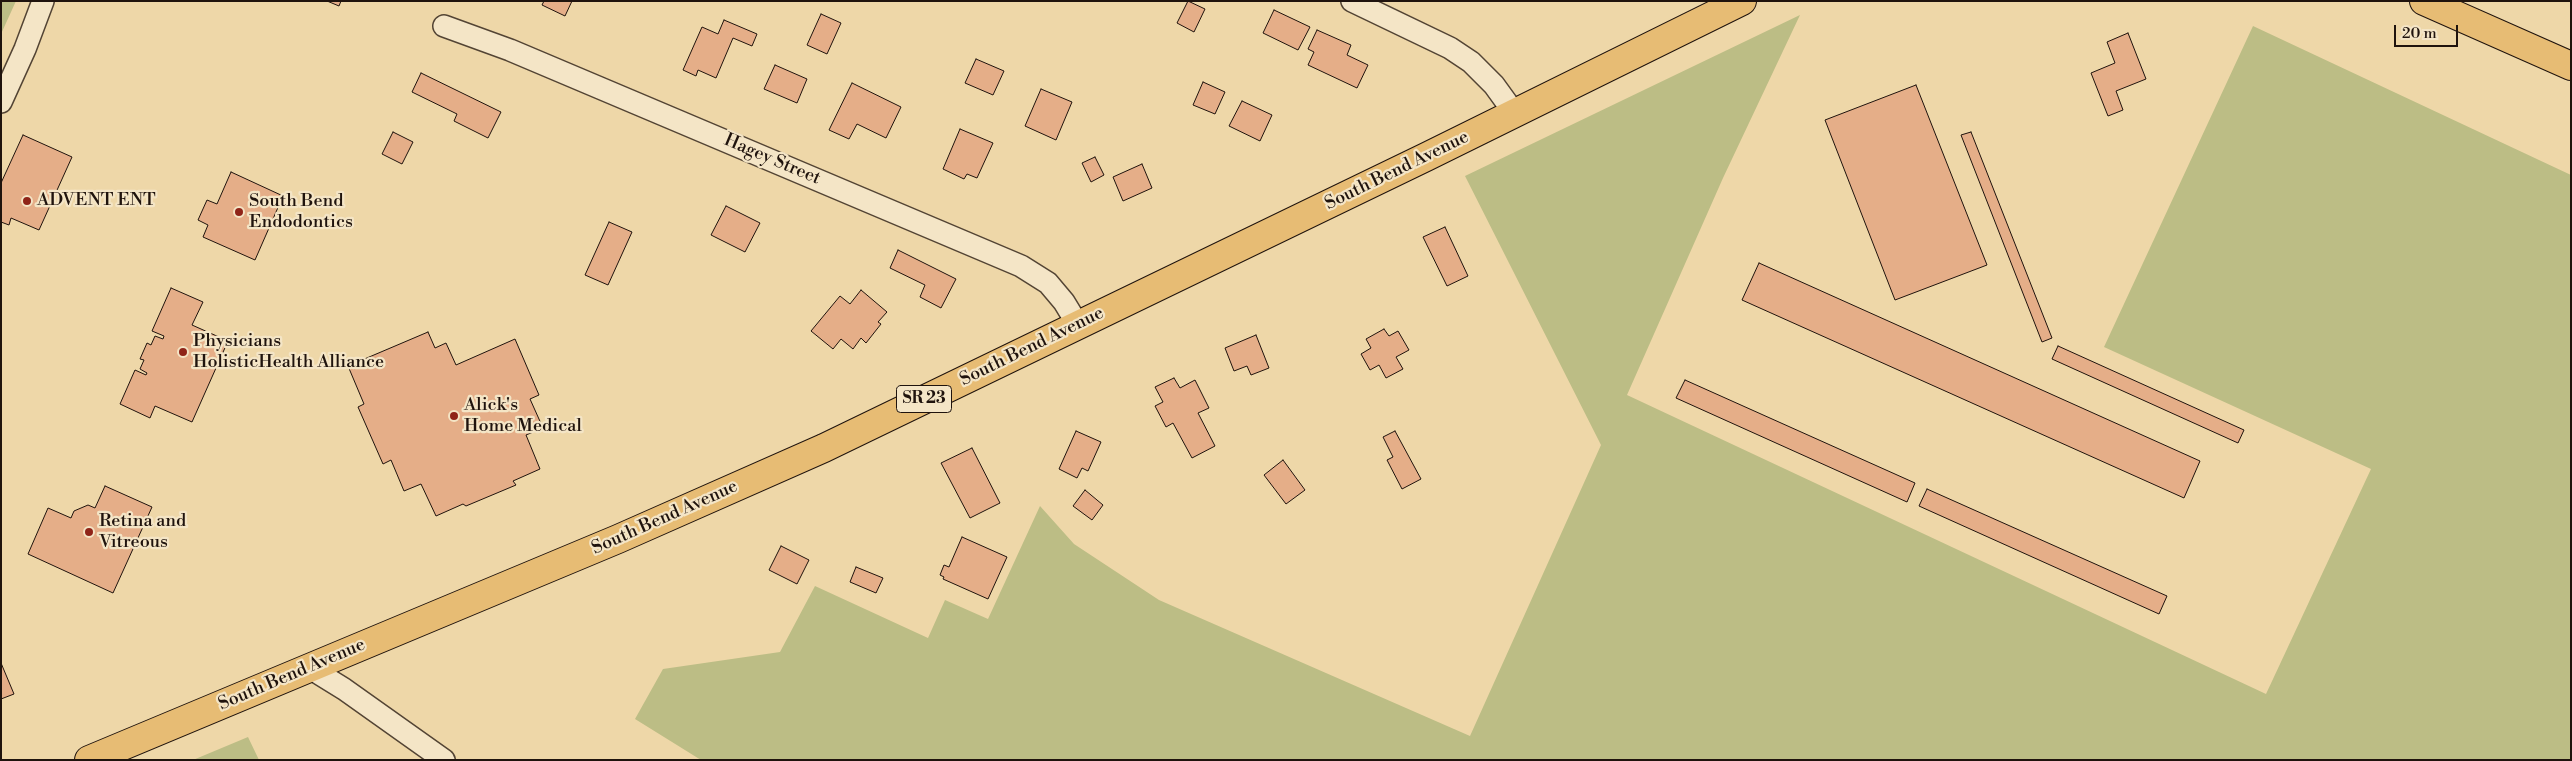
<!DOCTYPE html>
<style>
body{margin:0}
#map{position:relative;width:2572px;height:761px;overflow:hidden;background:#eed7a8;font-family:"Libre Bodoni",serif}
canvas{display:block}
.frame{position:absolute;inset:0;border:2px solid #1f130d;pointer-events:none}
.scale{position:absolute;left:2394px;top:25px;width:64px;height:22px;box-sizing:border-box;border:2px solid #1f130d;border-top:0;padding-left:6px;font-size:15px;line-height:18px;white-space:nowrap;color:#1f130d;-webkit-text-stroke:4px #f4e5c6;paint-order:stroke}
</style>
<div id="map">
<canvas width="2572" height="761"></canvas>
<div class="frame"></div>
<div class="scale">20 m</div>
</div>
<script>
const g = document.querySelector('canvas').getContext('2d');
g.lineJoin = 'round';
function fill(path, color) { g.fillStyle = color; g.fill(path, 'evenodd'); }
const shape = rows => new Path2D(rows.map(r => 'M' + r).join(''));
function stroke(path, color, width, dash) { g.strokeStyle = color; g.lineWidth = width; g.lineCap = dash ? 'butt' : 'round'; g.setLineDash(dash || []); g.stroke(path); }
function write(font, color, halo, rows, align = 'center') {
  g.font = font + ' "Libre Bodoni",serif'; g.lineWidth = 4.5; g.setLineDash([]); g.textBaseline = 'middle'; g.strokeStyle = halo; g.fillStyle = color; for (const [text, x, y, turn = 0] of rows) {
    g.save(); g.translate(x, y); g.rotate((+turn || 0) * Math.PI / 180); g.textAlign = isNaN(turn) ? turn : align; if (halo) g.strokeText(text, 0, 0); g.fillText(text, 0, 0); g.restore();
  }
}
fill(shape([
 [1,1,16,1,1,34],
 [1800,15,1723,178,1627,395,2266,694,2371,469,2104,347,2253,26,2571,175,2571,760,701,760,635,719,663,669,780,652,815,586,928,638,945,600,988,619,1040,506,1074,544,1159,600,1470,736,1601,445,1465,176],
 [248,737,259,760,193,760]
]), '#bcbd85');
const building = shape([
 [327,1,341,1,339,6,327,1],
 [544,1,572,1,565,16,542,5,544,1],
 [1188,1,1205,9,1194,32,1177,23,1188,1],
 [1274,10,1310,27,1298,50,1263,33,1274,10],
 [821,14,841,23,827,54,807,45,821,14],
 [724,20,757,34,752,46,733,38,716,78,698,70,696,76,683,70,702,27,718,34,724,20],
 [1317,30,1351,45,1347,55,1368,65,1357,88,1308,65,1314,52,1308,49,1317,30],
 [2128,33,2146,79,2116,91,2123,110,2108,116,2091,73,2115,63,2107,42,2128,33],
 [976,59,1004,71,993,95,965,83,976,59],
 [775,65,807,79,797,103,764,89,775,65],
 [421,73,501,112,488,138,454,121,457,114,412,92,421,73],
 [1203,82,1225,92,1215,114,1193,105,1203,82],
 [852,83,901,107,886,138,857,124,849,139,829,130,852,83],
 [1916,85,1987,265,1895,300,1825,120,1916,85],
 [1041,89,1072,102,1056,140,1025,126,1041,89],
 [1242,101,1272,115,1260,141,1229,126,1242,101],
 [960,129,993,143,977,178,967,174,964,179,943,169,960,129],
 [393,132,413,142,402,164,382,154,393,132],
 [1971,132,2052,338,2042,342,1961,135,1971,132],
 [23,135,72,157,39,230,11,218,9,225,1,222,1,183,23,135],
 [1095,157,1104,175,1091,182,1082,163,1095,157],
 [1142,164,1152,188,1123,201,1113,177,1142,164],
 [231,172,283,196,255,260,203,237,208,225,198,220,207,200,217,204,231,172],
 [726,206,760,223,745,252,711,235,726,206],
 [609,222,632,232,608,285,585,275,609,222],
 [1445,227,1468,276,1447,286,1423,237,1445,227],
 [898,250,956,279,941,308,920,297,925,285,890,268,898,250],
 [1759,263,2200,461,2184,498,1742,300,1759,263],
 [171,288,203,302,192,325,228,341,192,422,155,406,150,418,120,404,135,370,146,375,147,373,140,369,144,360,140,359,147,343,151,345,155,336,163,339,164,336,152,331,171,288],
 [861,290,887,312,878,322,881,324,866,343,861,338,853,349,841,339,833,349,811,331,840,296,850,304,861,290],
 [1384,329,1389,336,1398,331,1409,350,1396,357,1403,369,1386,378,1379,365,1370,370,1361,354,1371,348,1366,339,1384,329],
 [428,332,435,348,446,343,456,365,515,339,539,395,530,399,543,428,526,435,540,469,513,481,516,485,466,506,463,504,436,516,421,484,404,491,391,460,383,464,358,407,364,404,348,366,428,332],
 [1256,335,1269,368,1251,375,1247,366,1234,371,1225,348,1256,335],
 [2058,346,2244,430,2238,443,2052,359,2058,346],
 [1174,378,1180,388,1195,380,1209,408,1198,413,1215,446,1192,458,1173,423,1166,427,1155,406,1163,402,1155,387,1174,378],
 [1685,380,1915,483,1907,502,1676,398,1685,380],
 [1076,431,1101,442,1088,471,1082,468,1077,478,1059,469,1076,431],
 [1395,431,1421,479,1402,489,1387,460,1393,457,1383,437,1395,431],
 [972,448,1000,503,970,518,941,463,972,448],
 [1283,460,1305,490,1286,504,1264,475,1283,460],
 [105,486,152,507,113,593,28,554,48,508,71,518,74,511,88,505,95,508,105,486],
 [1927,489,2167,596,2159,614,1919,506,1927,489],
 [1085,490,1103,505,1092,520,1073,506,1085,490],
 [962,537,1007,557,988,599,943,579,944,577,940,575,944,565,949,567,962,537],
 [781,546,809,560,797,584,769,570,781,546],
 [856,567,883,578,876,593,850,582,856,567],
 [1,663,14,694,1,699,1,663]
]);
fill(building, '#e5ae88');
stroke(building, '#1f130d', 1);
const minor = shape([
 [1352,1,1450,48,1471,62,1494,85,1515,114],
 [444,26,510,50,1021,266,1048,283,1064,302,1078,325],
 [1,102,25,49,43,1],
 [310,668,344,689,444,760]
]);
const primary = shape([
 [89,760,618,539,824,448,1426,157,1742,1]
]);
const motorway = shape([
 [2424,1,2571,66]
]);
stroke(minor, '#534434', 24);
stroke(primary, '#1f130d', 30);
stroke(motorway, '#1f130d', 30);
stroke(minor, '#f4e5c6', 21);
stroke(primary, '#e7bc74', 28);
stroke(motorway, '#e7bc74', 28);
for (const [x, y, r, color] of [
 [27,201,5,"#8f2418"],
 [239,212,5,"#8f2418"],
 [183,352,5,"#8f2418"],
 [454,416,5,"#8f2418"],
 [89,532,5,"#8f2418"]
]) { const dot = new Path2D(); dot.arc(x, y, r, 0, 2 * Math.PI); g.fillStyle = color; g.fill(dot); stroke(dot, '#f4e5c6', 2); }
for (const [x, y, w] of [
 [924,399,55]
]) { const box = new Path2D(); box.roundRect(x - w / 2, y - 13.5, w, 27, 4); g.fillStyle = '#f4e5c6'; g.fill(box); stroke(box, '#1f130d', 1); }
write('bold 16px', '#1f130d', null, [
 ["SR 23",924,399]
]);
write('18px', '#1f130d', '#f4e5c6', [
 ["Hagey Street",772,160,23],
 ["South Bend Avenue",1397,171,-26],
 ["South Bend Avenue",1032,347,-26],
 ["South Bend Avenue",665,518,-24],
 ["South Bend Avenue",292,675,-23]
]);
write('18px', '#1f130d', '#f4e5c6', [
 ["ADVENT ENT",37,201],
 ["South Bend",249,202],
 ["Endodontics",249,223],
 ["Physicians",193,342],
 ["HolisticHealth Alliance",193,363],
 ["Alick's",464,406],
 ["Home Medical",464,427],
 ["Retina and",99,522],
 ["Vitreous",99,543]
], 'left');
</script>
